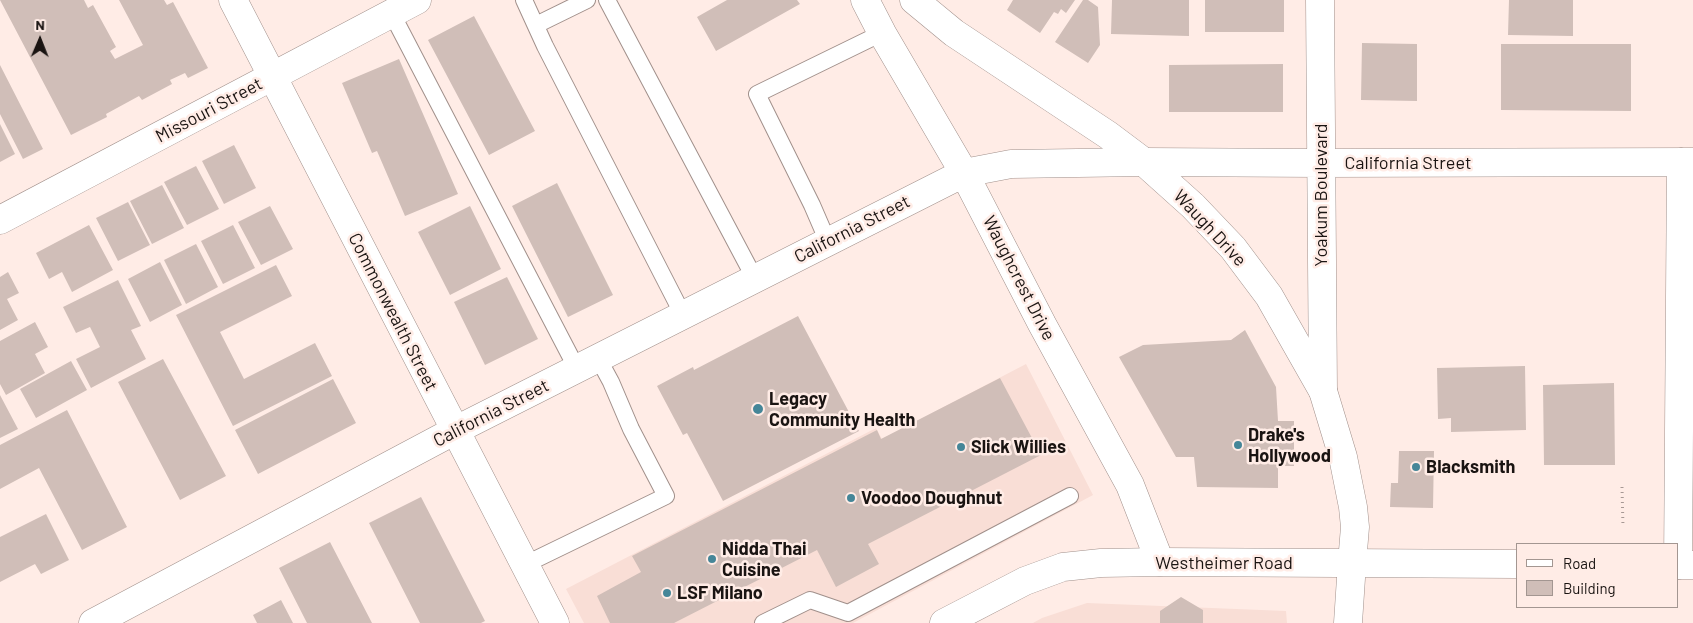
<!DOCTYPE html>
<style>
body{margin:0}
#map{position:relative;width:1693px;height:623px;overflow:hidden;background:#ffece6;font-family:Barlow,sans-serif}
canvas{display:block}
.legend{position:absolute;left:1516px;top:543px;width:162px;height:65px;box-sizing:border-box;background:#ffece6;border:1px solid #a39691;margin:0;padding:6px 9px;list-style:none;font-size:15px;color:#1a1412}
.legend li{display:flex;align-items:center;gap:10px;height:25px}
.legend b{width:25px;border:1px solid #a39691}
.north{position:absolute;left:15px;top:15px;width:50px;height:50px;-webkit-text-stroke:4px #ffece6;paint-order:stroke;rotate:1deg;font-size:14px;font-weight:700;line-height:20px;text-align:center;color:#1a1412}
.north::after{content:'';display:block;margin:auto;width:18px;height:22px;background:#1a1412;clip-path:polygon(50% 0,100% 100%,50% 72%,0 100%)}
</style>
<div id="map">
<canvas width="1693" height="623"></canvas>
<ul class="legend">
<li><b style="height:6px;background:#fff"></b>Road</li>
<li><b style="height:14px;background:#d0beb8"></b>Building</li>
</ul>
<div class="north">N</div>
</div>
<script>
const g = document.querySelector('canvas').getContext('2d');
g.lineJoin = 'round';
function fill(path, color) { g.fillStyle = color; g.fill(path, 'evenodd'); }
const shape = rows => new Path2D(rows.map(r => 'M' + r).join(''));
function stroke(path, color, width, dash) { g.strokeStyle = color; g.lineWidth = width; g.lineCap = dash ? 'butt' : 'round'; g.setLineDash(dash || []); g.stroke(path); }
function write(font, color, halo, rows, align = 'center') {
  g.font = font + ' Barlow,sans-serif'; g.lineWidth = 5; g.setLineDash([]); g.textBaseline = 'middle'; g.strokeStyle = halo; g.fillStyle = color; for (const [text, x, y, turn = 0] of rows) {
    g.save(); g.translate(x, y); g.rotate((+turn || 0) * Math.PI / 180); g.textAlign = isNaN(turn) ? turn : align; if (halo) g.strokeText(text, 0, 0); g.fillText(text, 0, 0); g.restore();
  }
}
fill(shape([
 [1026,364,1093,495,853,623,584,623,566,589,876,428,882,439],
 [1087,603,1286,611,1287,623,1033,623,1042,618]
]), '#f9ded6');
fill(shape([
 [0,0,84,0,88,8,93,5,116,47,110,51,115,59,143,45,119,0,164,0,167,5,173,2,208,68,188,78,185,73,170,80,172,84,142,100,139,96,106,114,107,117,71,135],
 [727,0,797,0,800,4,716,51,697,17],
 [1013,0,1075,0,1066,13,1061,9,1058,14,1054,12,1040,33,1007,10],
 [1083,0,1088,0,1098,7,1100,45,1088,63,1055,42],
 [1112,0,1189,0,1189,36,1111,34],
 [1205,0,1284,0,1284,32,1205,32],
 [1509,0,1573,0,1573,36,1508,35],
 [474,16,535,131,489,155,428,40],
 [1362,43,1417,44,1417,101,1361,100],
 [1501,44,1631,44,1631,111,1501,110],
 [399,59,458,194,405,216,377,151,372,153,342,83],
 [1283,64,1283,112,1169,112,1169,65],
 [0,65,43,149,23,159,0,114],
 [0,124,15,154,0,162],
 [234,145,256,188,224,204,202,161],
 [196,166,219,209,187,225,164,182],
 [557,183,613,295,568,317,512,206],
 [162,185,184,228,152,244,130,201],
 [128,202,150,245,118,261,96,218],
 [270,206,293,249,261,265,238,222],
 [470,206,501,269,450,295,418,232],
 [89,225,113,270,72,292,62,272,49,279,36,253],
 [233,225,255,268,223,284,201,241],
 [196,244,218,287,186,304,164,260],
 [160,262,182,305,150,322,128,279],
 [276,265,292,296,220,332,244,379,315,343,332,376,233,426,176,315],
 [8,272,19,293,7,299,18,320,0,330,0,277],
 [507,277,538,339,485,365,454,302],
 [118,280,141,326,131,330,146,359,91,388,76,359,100,347,90,327,76,333,63,307],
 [798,316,859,431,723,501,687,433,683,435,657,386,693,367,694,370],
 [35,322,48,347,35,354,45,373,6,395,0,384,0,341],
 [1245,330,1276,387,1278,421,1294,421,1294,466,1278,466,1278,488,1197,487,1194,457,1176,457,1119,357,1143,345,1231,340],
 [163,359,226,476,180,500,118,382],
 [71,361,87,390,36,418,20,389],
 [1525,366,1526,430,1451,432,1451,418,1438,419,1437,368],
 [1000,378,1041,455,868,544,879,564,836,587,817,550,674,623,610,623,597,596,641,572,632,556,877,430,881,439],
 [333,379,356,423,258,474,235,430],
 [1614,383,1615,465,1544,465,1543,385],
 [0,395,18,429,0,438],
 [67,410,127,527,82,550,39,468,0,489,0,445],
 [1399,451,1434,451,1433,508,1390,507,1391,483,1398,483],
 [421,497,485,621,481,623,420,623,369,523],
 [46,514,69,560,41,574,35,564,0,582,0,537],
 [330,542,372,623,307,623,279,568],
 [1181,597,1203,610,1203,623,1160,623,1160,611],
 [281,600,293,623,257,623,253,615]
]), '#d0beb8');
const service = shape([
 [524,0,545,46,683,315],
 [607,0,755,279],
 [392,14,577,369],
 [536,25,587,0],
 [828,242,812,205,757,94,882,33],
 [524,565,666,496,631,429,611,382,598,358],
 [763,623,810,600,848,613,1070,496]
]);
const minor = shape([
 [865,0,882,33,964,173,1042,324,1130,485,1160,562],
 [1320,0,1323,391],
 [0,220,417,0],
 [1678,565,1681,162],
 [93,623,454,431,964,173,1011,164,1144,162,1321,163,1693,162]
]);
const tertiary = shape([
 [1348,623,1352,563]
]);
const secondary = shape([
 [233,0,555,623],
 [914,0,954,33,1108,135,1144,162,1193,206,1233,248,1269,296,1323,391,1343,457,1353,507,1355,527,1352,563]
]);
const primary = shape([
 [1677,565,1693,565],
 [944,623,1025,581,1063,567,1101,563,1160,562,1517,564]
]);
stroke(service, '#a1908b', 18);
stroke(minor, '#a1908b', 29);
stroke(tertiary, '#a1908b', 29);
stroke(secondary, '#a1908b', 29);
stroke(primary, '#a1908b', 29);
stroke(shape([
 [1622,487,1623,527]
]), '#a69894', 3, [1, 4]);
stroke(service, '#fff', 16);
stroke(minor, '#fff', 28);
stroke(tertiary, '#fff', 28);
stroke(secondary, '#fff', 28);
stroke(primary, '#fff', 28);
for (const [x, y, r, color] of [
 [758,409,6,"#458698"],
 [1238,445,5,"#458698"],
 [961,447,5,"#458698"],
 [1416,467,5,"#458698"],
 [851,498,5,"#458698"],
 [712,559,5,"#458698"],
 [667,593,5,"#458698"]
]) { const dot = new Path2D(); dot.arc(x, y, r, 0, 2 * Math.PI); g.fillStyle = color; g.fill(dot); stroke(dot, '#ffece6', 2); }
write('18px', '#1a1412', '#ffece6', [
 ["Missouri Street",209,110,-28],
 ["California Street",1408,163],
 ["Yoakum Boulevard",1321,195,-90],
 ["Waugh Drive",1210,228,47],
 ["California Street",852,229,-27],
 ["Waughcrest Drive",1019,278,63],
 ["Commonwealth Street",393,312,63],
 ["California Street",491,413,-27],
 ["Westheimer Road",1224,563]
]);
write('bold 18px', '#1a1412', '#ffece6', [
 ["Legacy",769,399],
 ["Community Health",769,420],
 ["Drake's",1248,435],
 ["Hollywood",1248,456],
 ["Slick Willies",971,447],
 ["Blacksmith",1426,467],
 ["Voodoo Doughnut",861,498],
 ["Nidda Thai",722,549],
 ["Cuisine",722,570],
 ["LSF Milano",677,593]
], 'left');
</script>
